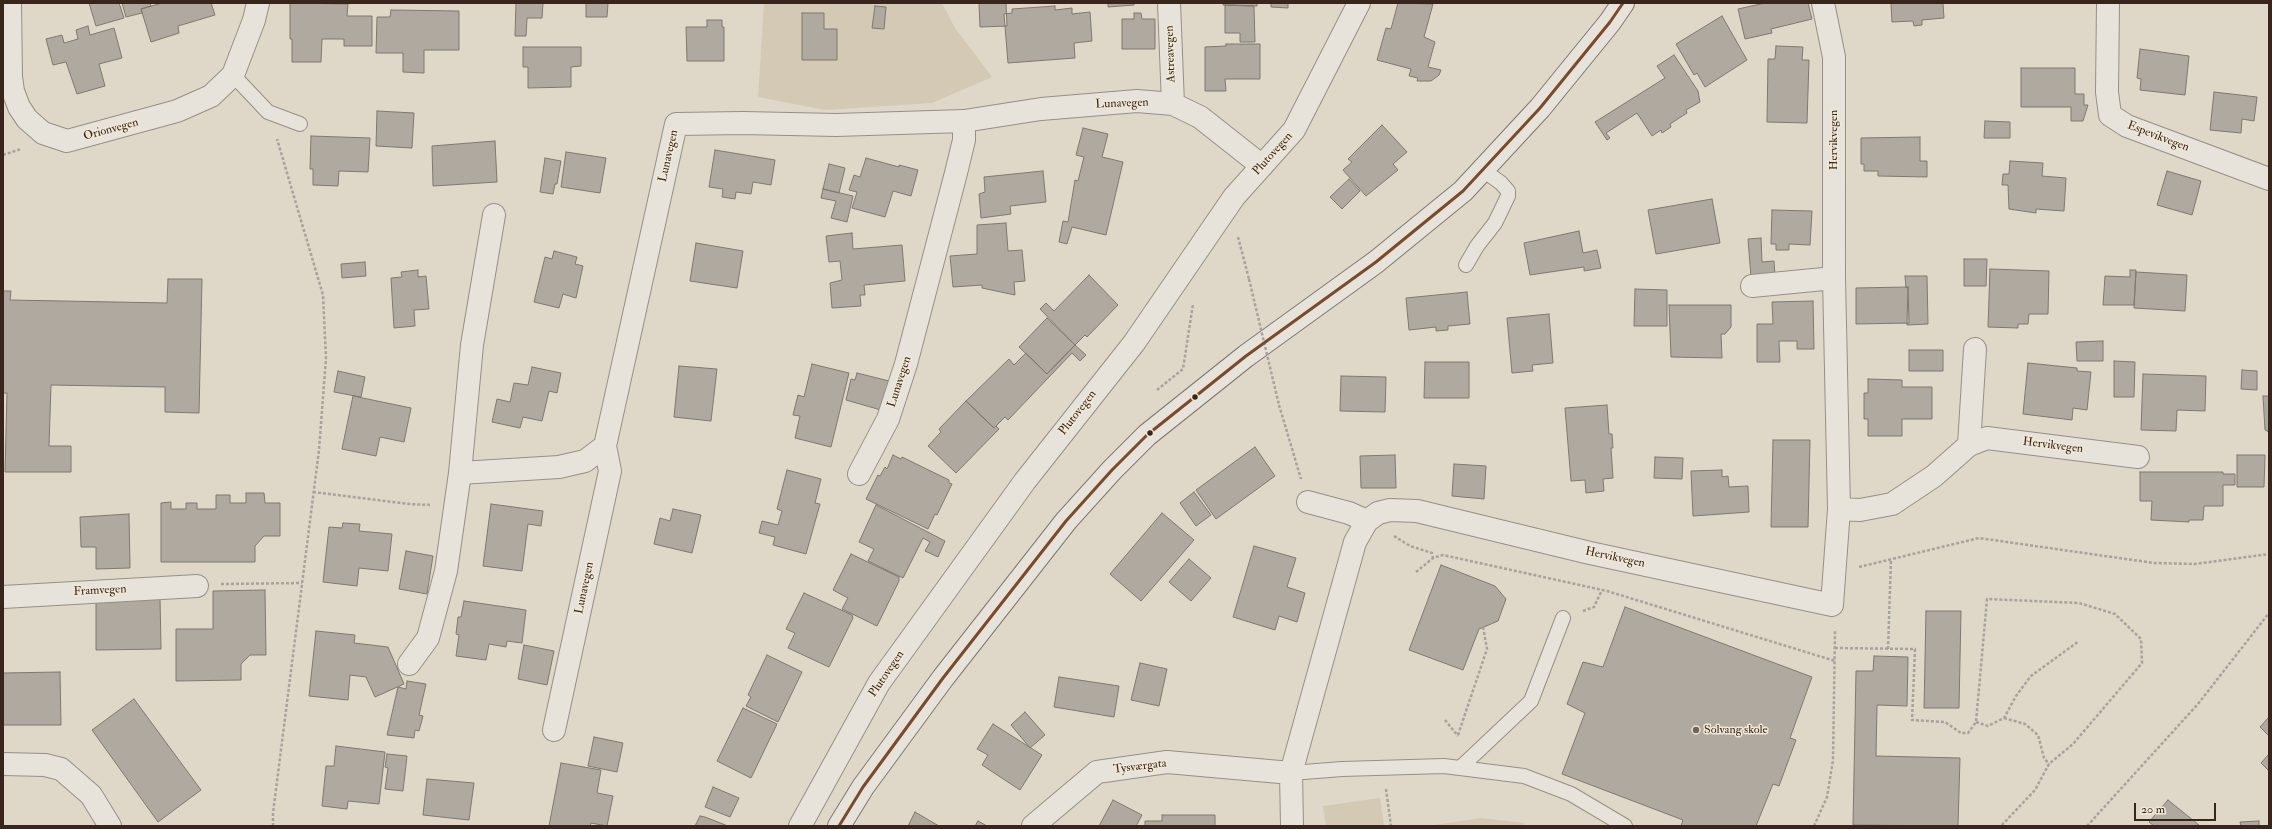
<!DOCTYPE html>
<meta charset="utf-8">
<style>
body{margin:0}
#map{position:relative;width:2272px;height:829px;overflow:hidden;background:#dfd8c9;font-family:"IM FELL Double Pica",serif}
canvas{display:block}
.frame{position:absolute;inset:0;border:4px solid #38261c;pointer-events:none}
.scale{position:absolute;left:2134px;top:803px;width:82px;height:18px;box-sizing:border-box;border:2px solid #38261c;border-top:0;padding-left:5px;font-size:12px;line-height:14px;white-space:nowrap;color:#38261c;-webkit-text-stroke:3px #f0e8d6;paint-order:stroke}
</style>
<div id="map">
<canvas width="2272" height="829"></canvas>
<div class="frame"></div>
<div class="scale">20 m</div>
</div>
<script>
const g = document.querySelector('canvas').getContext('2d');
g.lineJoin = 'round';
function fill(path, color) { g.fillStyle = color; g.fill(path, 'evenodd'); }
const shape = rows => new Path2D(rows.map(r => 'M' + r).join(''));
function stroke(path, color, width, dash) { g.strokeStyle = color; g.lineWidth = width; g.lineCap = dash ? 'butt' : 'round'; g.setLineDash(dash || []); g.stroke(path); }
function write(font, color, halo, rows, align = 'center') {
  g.font = font + ' "IM FELL Double Pica",serif'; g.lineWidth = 3; g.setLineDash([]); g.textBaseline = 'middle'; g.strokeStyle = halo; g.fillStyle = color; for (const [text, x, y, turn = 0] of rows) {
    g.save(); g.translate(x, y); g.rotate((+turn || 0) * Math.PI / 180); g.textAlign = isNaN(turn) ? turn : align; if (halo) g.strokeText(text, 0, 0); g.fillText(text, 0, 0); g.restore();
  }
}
fill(shape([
 [764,3,942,3,955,28,992,77,932,103,825,110,758,97],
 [1380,798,1384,826,1326,826,1323,806],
 [1481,818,1524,823,1524,826,1427,826]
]), '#d3c9b5');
const building = shape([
 [89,3,119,3,124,18,96,26,89,3],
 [122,3,150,3,151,6,141,9,142,13,126,17,122,3],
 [162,3,211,3,215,15,178,26,179,33,151,42,141,9,162,3],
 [290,3,348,4,347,16,372,16,372,46,344,46,344,39,322,39,321,62,292,62,292,39,290,39,290,3],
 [516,3,543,3,542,18,527,18,526,36,515,36,516,3],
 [586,3,608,3,607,17,586,17,586,3],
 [979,3,1006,3,1007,26,980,27,979,3],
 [1108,3,1134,3,1134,5,1108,7,1108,3],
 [1223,3,1257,3,1257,6,1223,5,1223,3],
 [1271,3,1288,3,1288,8,1271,7,1271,3],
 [1398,3,1433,4,1424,37,1435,42,1428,67,1441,70,1439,75,1431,81,1417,81,1418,78,1409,76,1411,69,1377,60,1386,28,1391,29,1398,3],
 [1765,3,1808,3,1812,19,1771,29,1772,33,1745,39,1738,9,1765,3],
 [1891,3,1943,3,1944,18,1922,20,1922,25,1914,26,1913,21,1892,22,1891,3],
 [1225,5,1254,6,1255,42,1240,42,1240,33,1225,33,1225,5],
 [875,6,886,7,884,29,872,28,875,6],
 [1055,6,1055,10,1072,8,1072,14,1090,12,1092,41,1074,43,1075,58,1008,63,1004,14,1012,13,1012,9,1055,6],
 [391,10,459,11,459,50,424,50,424,73,403,72,403,53,376,53,377,17,390,17,391,10],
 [802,13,824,13,824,29,837,29,837,60,802,60,802,13],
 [1134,13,1141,13,1142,19,1155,19,1155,49,1122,49,1122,19,1134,19,1134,13],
 [1722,16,1747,60,1705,87,1697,73,1694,75,1676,44,1722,16],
 [707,20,722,20,722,27,724,27,724,61,687,61,686,27,707,27,707,20],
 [88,26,90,35,114,28,122,58,99,64,105,86,77,94,66,62,53,65,46,39,62,35,64,43,78,39,76,30,88,26],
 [1226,44,1260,44,1260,79,1225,79,1226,91,1205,91,1205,47,1226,46,1226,44],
 [1776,46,1803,47,1802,60,1809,60,1807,123,1767,122,1768,59,1775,59,1776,46],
 [523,47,581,47,581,66,571,67,571,87,528,88,528,67,523,67,523,47],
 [2140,49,2189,56,2185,95,2140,90,2141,79,2137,78,2140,49],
 [1674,55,1698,91,1700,102,1686,110,1687,113,1670,124,1671,127,1662,133,1661,130,1652,136,1637,113,1606,133,1610,138,1607,140,1595,122,1665,78,1657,66,1674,55],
 [2021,68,2075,68,2075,94,2084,94,2084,105,2088,105,2083,121,2071,121,2071,107,2021,107,2021,68],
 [2214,92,2257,97,2254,121,2242,119,2241,133,2210,130,2214,92],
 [377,111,414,113,412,148,376,146,377,111],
 [1985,121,2010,122,2010,138,1984,138,1985,121],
 [1382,125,1407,152,1393,164,1398,170,1366,196,1343,170,1352,162,1348,159,1382,125],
 [1083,128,1108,134,1102,157,1123,162,1106,235,1072,227,1067,244,1059,242,1063,221,1068,222,1075,180,1078,181,1084,157,1076,155,1083,128],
 [311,136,370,138,368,172,339,171,338,186,313,185,313,169,310,169,311,136],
 [1920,137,1920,161,1927,161,1927,177,1878,176,1878,171,1864,171,1864,164,1861,164,1861,138,1920,137],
 [495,141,497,182,433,186,432,146,495,141],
 [715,150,775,160,771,185,753,182,751,194,736,192,735,199,722,197,723,189,709,187,715,150],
 [566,152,606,158,600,193,561,187,566,152],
 [545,158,561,161,557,184,555,184,553,194,540,192,545,158],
 [866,158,899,167,899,165,918,170,911,196,893,191,885,217,852,208,857,192,849,190,854,175,860,177,866,158],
 [2010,161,2043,163,2042,176,2066,178,2064,211,2036,209,2036,213,2009,209,2008,185,2002,185,2003,174,2009,174,2010,161],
 [829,164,845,168,839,193,823,189,829,164],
 [1043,171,1046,202,1010,206,1011,214,981,218,979,194,985,192,984,177,1043,171],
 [2167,171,2201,181,2192,215,2157,205,2167,171],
 [1349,179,1360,191,1342,209,1330,197,1349,179],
 [823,189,853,196,847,222,831,218,836,201,821,198,823,189],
 [1712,199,1720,243,1656,254,1648,210,1712,199],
 [1772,210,1812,211,1810,245,1789,244,1789,250,1776,250,1776,244,1771,244,1772,210],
 [1006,223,1008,251,1022,250,1025,281,1014,282,1015,295,982,288,982,285,953,287,950,256,977,254,977,225,1006,223],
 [1579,231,1583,253,1597,250,1601,268,1584,271,1584,267,1530,275,1524,243,1579,231],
 [852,233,853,249,902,245,905,281,864,285,865,295,860,295,861,306,832,308,830,283,842,280,840,261,829,262,826,236,852,233],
 [1761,238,1762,262,1774,261,1775,275,1751,277,1748,239,1761,238],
 [696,243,743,251,737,288,690,281,696,243],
 [554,251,577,257,575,264,583,266,576,298,563,294,559,308,534,302,545,257,552,259,554,251],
 [1964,259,1987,259,1986,286,1964,286,1964,259],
 [365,262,366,276,342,278,341,264,365,262],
 [1990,269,2049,271,2048,314,2029,314,2028,324,2018,324,2018,328,1988,327,1990,269],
 [418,270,418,277,426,276,429,309,414,310,415,326,394,328,391,278,402,277,401,272,418,270],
 [2130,270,2136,270,2134,305,2103,305,2105,276,2130,277,2130,270],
 [2136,272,2187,275,2185,311,2134,308,2136,272],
 [1089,275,1118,305,1087,337,1085,335,1075,345,1040,309,1046,303,1054,311,1089,275],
 [1905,276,1927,276,1928,324,1907,325,1908,287,1906,288,1905,276],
 [168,279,202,279,199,413,165,412,165,387,51,385,49,446,71,446,71,472,5,472,7,393,3,393,3,291,11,291,10,300,167,303,168,279],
 [1908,287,1909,323,1856,324,1856,288,1908,287],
 [1635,289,1667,290,1667,326,1634,326,1635,289],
 [1467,292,1470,324,1448,326,1448,330,1436,331,1436,327,1409,330,1406,298,1467,292],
 [1813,301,1814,349,1797,349,1797,341,1779,341,1780,362,1757,362,1757,324,1773,324,1772,302,1813,301],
 [1669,305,1731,305,1731,327,1725,334,1721,334,1722,358,1671,357,1669,305],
 [1549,314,1553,363,1532,365,1533,371,1512,373,1507,318,1549,314],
 [1047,318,1075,345,1047,374,1019,347,1047,318],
 [2103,341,2103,361,2077,361,2076,342,2103,341],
 [1075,345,1086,355,1080,361,1072,353,1008,420,1005,417,994,428,966,401,1009,359,1014,365,1026,353,1047,374,1075,345],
 [1909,350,1943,350,1943,371,1909,371,1909,350],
 [2114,361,2135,362,2134,397,2114,397,2114,361],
 [1425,362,1469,362,1469,398,1424,398,1425,362],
 [2028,363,2077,368,2077,371,2091,372,2087,410,2073,408,2072,420,2023,414,2028,363],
 [812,364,849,373,831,447,795,438,800,416,793,415,798,395,804,397,812,364],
 [679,366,717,369,711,421,674,417,679,366],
 [532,367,561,373,557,393,549,391,542,421,523,417,520,428,492,422,497,399,510,402,514,383,528,385,532,367],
 [2242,370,2257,371,2257,390,2241,389,2242,370],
 [338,371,365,377,361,397,334,392,338,371],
 [857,373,889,381,881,410,846,400,851,379,855,380,857,373],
 [2143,374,2206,376,2205,411,2177,410,2176,431,2141,430,2143,374],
 [1341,376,1386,377,1385,412,1340,411,1341,376],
 [1868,379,1902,380,1902,387,1932,387,1932,419,1902,419,1902,436,1868,436,1868,419,1864,419,1864,393,1868,393,1868,379],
 [353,396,411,408,404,442,380,437,376,456,342,449,353,396],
 [2263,396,2269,396,2269,432,2265,430,2263,396],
 [966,401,994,428,996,426,999,429,956,473,928,446,941,432,939,429,966,401],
 [1607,405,1609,434,1612,434,1613,448,1611,448,1613,478,1603,479,1604,491,1586,493,1585,480,1571,481,1565,408,1607,405],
 [1773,440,1810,440,1808,527,1771,527,1773,440],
 [1255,447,1275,476,1216,519,1196,490,1255,447],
 [893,455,901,459,902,457,949,480,949,483,952,484,937,515,935,514,928,529,866,499,878,475,880,476,885,467,887,469,893,455],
 [1395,455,1396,488,1361,488,1360,456,1395,455],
 [2237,455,2265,455,2264,487,2237,487,2237,455],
 [1655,457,1683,458,1682,479,1654,478,1655,457],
 [1454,464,1486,466,1484,499,1452,496,1454,464],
 [787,470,821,479,815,503,820,504,806,554,773,545,775,537,759,533,762,521,778,525,782,511,777,509,787,470],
 [1722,470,1722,477,1728,476,1729,487,1748,486,1749,512,1693,516,1691,471,1722,470],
 [2140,472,2223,472,2223,474,2235,474,2235,485,2223,485,2223,506,2204,506,2203,520,2189,520,2189,522,2151,520,2152,501,2140,501,2140,472],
 [1194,492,1211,515,1196,526,1180,503,1194,492],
 [246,493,264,493,265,503,280,503,280,536,264,536,255,546,255,562,161,562,161,503,171,502,171,509,186,509,186,503,197,503,197,509,216,509,216,495,230,495,230,503,246,503,246,493],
 [491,504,543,511,541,526,528,524,522,571,483,566,491,504],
 [876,505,945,541,938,557,925,551,930,542,923,538,903,578,868,561,874,549,859,542,876,505],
 [673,509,701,515,692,553,654,544,660,518,670,521,673,509],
 [1162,513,1194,540,1141,601,1110,574,1162,513],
 [129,514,130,568,96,569,96,547,81,547,80,517,129,514],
 [343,523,360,524,359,531,392,534,388,571,359,568,357,586,323,582,329,527,342,528,343,523],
 [1254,546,1296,558,1287,587,1305,593,1297,622,1279,616,1275,630,1233,617,1254,546],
 [406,551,433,556,427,594,399,589,406,551],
 [851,554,899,577,899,581,877,626,842,609,848,598,833,590,851,554],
 [1189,559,1211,578,1191,601,1169,582,1189,559],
 [1441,565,1495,586,1506,599,1498,621,1479,629,1463,670,1409,650,1441,565],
 [265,590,266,655,250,655,241,664,241,680,176,681,176,629,213,629,213,591,265,590],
 [804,593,852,615,853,618,829,667,788,648,795,633,786,629,804,593],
 [96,598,160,598,161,649,96,650,96,598],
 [464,601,526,610,522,643,507,641,506,647,489,644,486,660,456,656,459,635,456,634,458,617,461,617,464,601],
 [1625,607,1812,677,1790,738,1796,740,1779,786,1773,784,1756,826,1681,826,1683,820,1562,774,1585,713,1567,704,1583,662,1603,667,1625,607],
 [1926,611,1961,611,1959,708,1924,708,1926,611],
 [316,631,355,635,354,643,388,647,404,684,375,697,366,677,350,675,348,700,309,696,316,631],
 [524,645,554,651,547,685,518,679,524,645],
 [767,655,802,672,778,722,746,706,751,697,748,695,767,655],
 [1874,656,1908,657,1907,706,1877,705,1876,756,1960,758,1958,826,1853,825,1856,671,1873,671,1874,656],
 [1140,663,1167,669,1159,706,1131,700,1140,663],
 [60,672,61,725,3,725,3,673,60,672],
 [1059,677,1119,686,1114,717,1054,707,1059,677],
 [407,681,426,684,419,715,423,716,419,731,415,730,414,738,387,735,398,687,406,689,407,681],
 [134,699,201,790,158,822,92,730,134,699],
 [743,708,777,724,751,778,717,761,743,708],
 [1025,712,1045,735,1030,748,1011,725,1025,712],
 [2269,717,2269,736,2260,727,2269,717],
 [993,724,1042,755,1020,790,982,765,988,755,977,749,993,724],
 [594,737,623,743,617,772,588,766,594,737],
 [336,746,385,752,379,804,348,801,347,809,322,806,326,766,334,766,336,746],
 [387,754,407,756,403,791,385,789,388,768,385,767,387,754],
 [2269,754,2269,771,2261,763,2269,754],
 [561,763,601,770,597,793,613,796,607,826,591,823,590,826,549,826,561,763],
 [427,779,474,783,469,820,423,815,427,779],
 [713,787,739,798,730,817,705,807,713,787],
 [1113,800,1142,815,1136,826,1099,826,1113,800],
 [2168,800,2199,825,2198,826,2154,826,2149,822,2168,800],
 [915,812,939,826,908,826,915,812],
 [1162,815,1215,815,1215,826,1145,826,1145,821,1162,821,1162,815],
 [700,816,705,817,728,826,695,826,700,816],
 [978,821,987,826,975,826,978,821],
 [2259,821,2259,826,2241,826,2240,822,2259,821]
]);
fill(building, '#b0a99f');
stroke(building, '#7e786f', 1);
const lane = shape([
 [233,75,268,112,300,124],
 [1466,265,1477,246,1495,223,1508,196,1508,191,1501,183,1483,170],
 [1460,768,1531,701,1563,618],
 [1291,773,1342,769,1444,766,1524,776,1571,794,1625,826]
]);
const street = shape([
 [10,3,11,77,13,91,19,107,27,119,43,133,67,141,177,111,211,96,233,75,254,20,258,3],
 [1169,3,1173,104],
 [2108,3,2107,92,2110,115,2127,126,2269,179],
 [1752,286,1834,278],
 [1969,445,1975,349],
 [460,473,559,467,585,461,605,446,676,124,743,123,836,125,964,121,1041,109,1137,101,1173,104,1200,117,1262,166],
 [859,474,888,419,906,364,956,173,964,140,964,121],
 [1308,502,1349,513,1367,521],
 [1839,509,1860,510,1892,504,1934,476,1969,445,1987,438,2138,457],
 [3,597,197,586],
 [409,664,428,638,446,571,460,473,472,345,494,215],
 [554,730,610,471,605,446],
 [3,764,45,765,61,769,91,795,110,826],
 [800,826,879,683,1025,481,1134,343,1234,197,1294,130,1359,3],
 [1033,826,1097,772,1167,762,1291,773],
 [1292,826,1291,773,1355,542,1367,521,1378,513,1390,510,1417,511,1590,553,1832,605,1839,509,1834,278,1834,57,1823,3]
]);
const secondary = shape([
 [839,826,863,787,943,678,1066,521,1112,470,1147,435,1246,356,1376,262,1463,191,1540,108,1610,22,1623,3]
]);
stroke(lane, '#968f86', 16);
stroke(street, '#968f86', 24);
stroke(secondary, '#7e786f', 24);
stroke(shape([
 [3,155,21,149],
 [1238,237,1249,279],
 [1157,390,1183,369,1193,304],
 [1279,405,1301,479],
 [313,492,409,504,430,505],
 [1394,536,1410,546,1432,553,1433,558],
 [1859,567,1979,538,2154,563,2195,564,2269,554],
 [1416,572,1433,558,1443,555,1607,591,1835,661],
 [221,584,302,583],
 [1583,611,1594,607,1602,590],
 [1835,648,1915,649,1912,720,1945,722,1961,733,1968,733,1976,722,1987,599,2079,603,2115,614,2141,639,2142,663,2073,744,2049,764,2035,790,2001,826],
 [1888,649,1891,559],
 [2004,718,2025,724,2038,735,2044,758,2049,764],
 [1445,720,1458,736],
 [1976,722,1988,726,2004,718,2016,696,2031,676,2079,641],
 [1458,735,1487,649,1483,627],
 [1386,789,1391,826],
 [273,826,273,813,319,450,326,358,323,295,277,139],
 [1814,826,1827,797,1833,760,1835,630],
 [2087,826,2198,704,2269,613]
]), '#a8a29c', 2.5, [3, 2]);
stroke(lane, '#e7e3db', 14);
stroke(street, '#e7e3db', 22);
stroke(secondary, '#e7e3db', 22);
stroke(shape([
 [1249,279,1279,405]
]), '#a8a29c', 2.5, [3, 2]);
stroke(shape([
 [839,826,863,787,943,678,1066,521,1112,470,1147,435,1246,356,1376,262,1463,191,1540,108,1610,22,1623,3]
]), '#7a4b2a', 3);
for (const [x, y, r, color] of [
 [1195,397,3.5,"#38261c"],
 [1150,433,3.5,"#38261c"],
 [1696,730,4,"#726459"]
]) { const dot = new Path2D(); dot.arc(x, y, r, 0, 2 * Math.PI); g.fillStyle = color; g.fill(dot); stroke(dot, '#f0e8d6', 1.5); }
write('12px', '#38261c', '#f0e8d6', [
 ["Astreavegen",1171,54,-92],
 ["Lunavegen",1122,104,-2],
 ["Orionvegen",111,130,-15],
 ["Espevikvegen",2158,137,21],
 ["Hervikvegen",1834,140,-90],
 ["Plutovegen",1273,154,-48],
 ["Lunavegen",669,156,-77],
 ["Lunavegen",900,382,-72],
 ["Plutovegen",1078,413,-52],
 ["Hervikvegen",2053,446,7],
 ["Hervikvegen",1615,558,12],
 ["Lunavegen",585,588,-78],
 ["Framvegen",100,591,-3],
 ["Plutovegen",887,674,-56],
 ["Tysværgata",1140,767,-7]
]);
write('12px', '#38261c', '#f0e8d6', [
 ["Solvang skole",1704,730]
], 'left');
</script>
